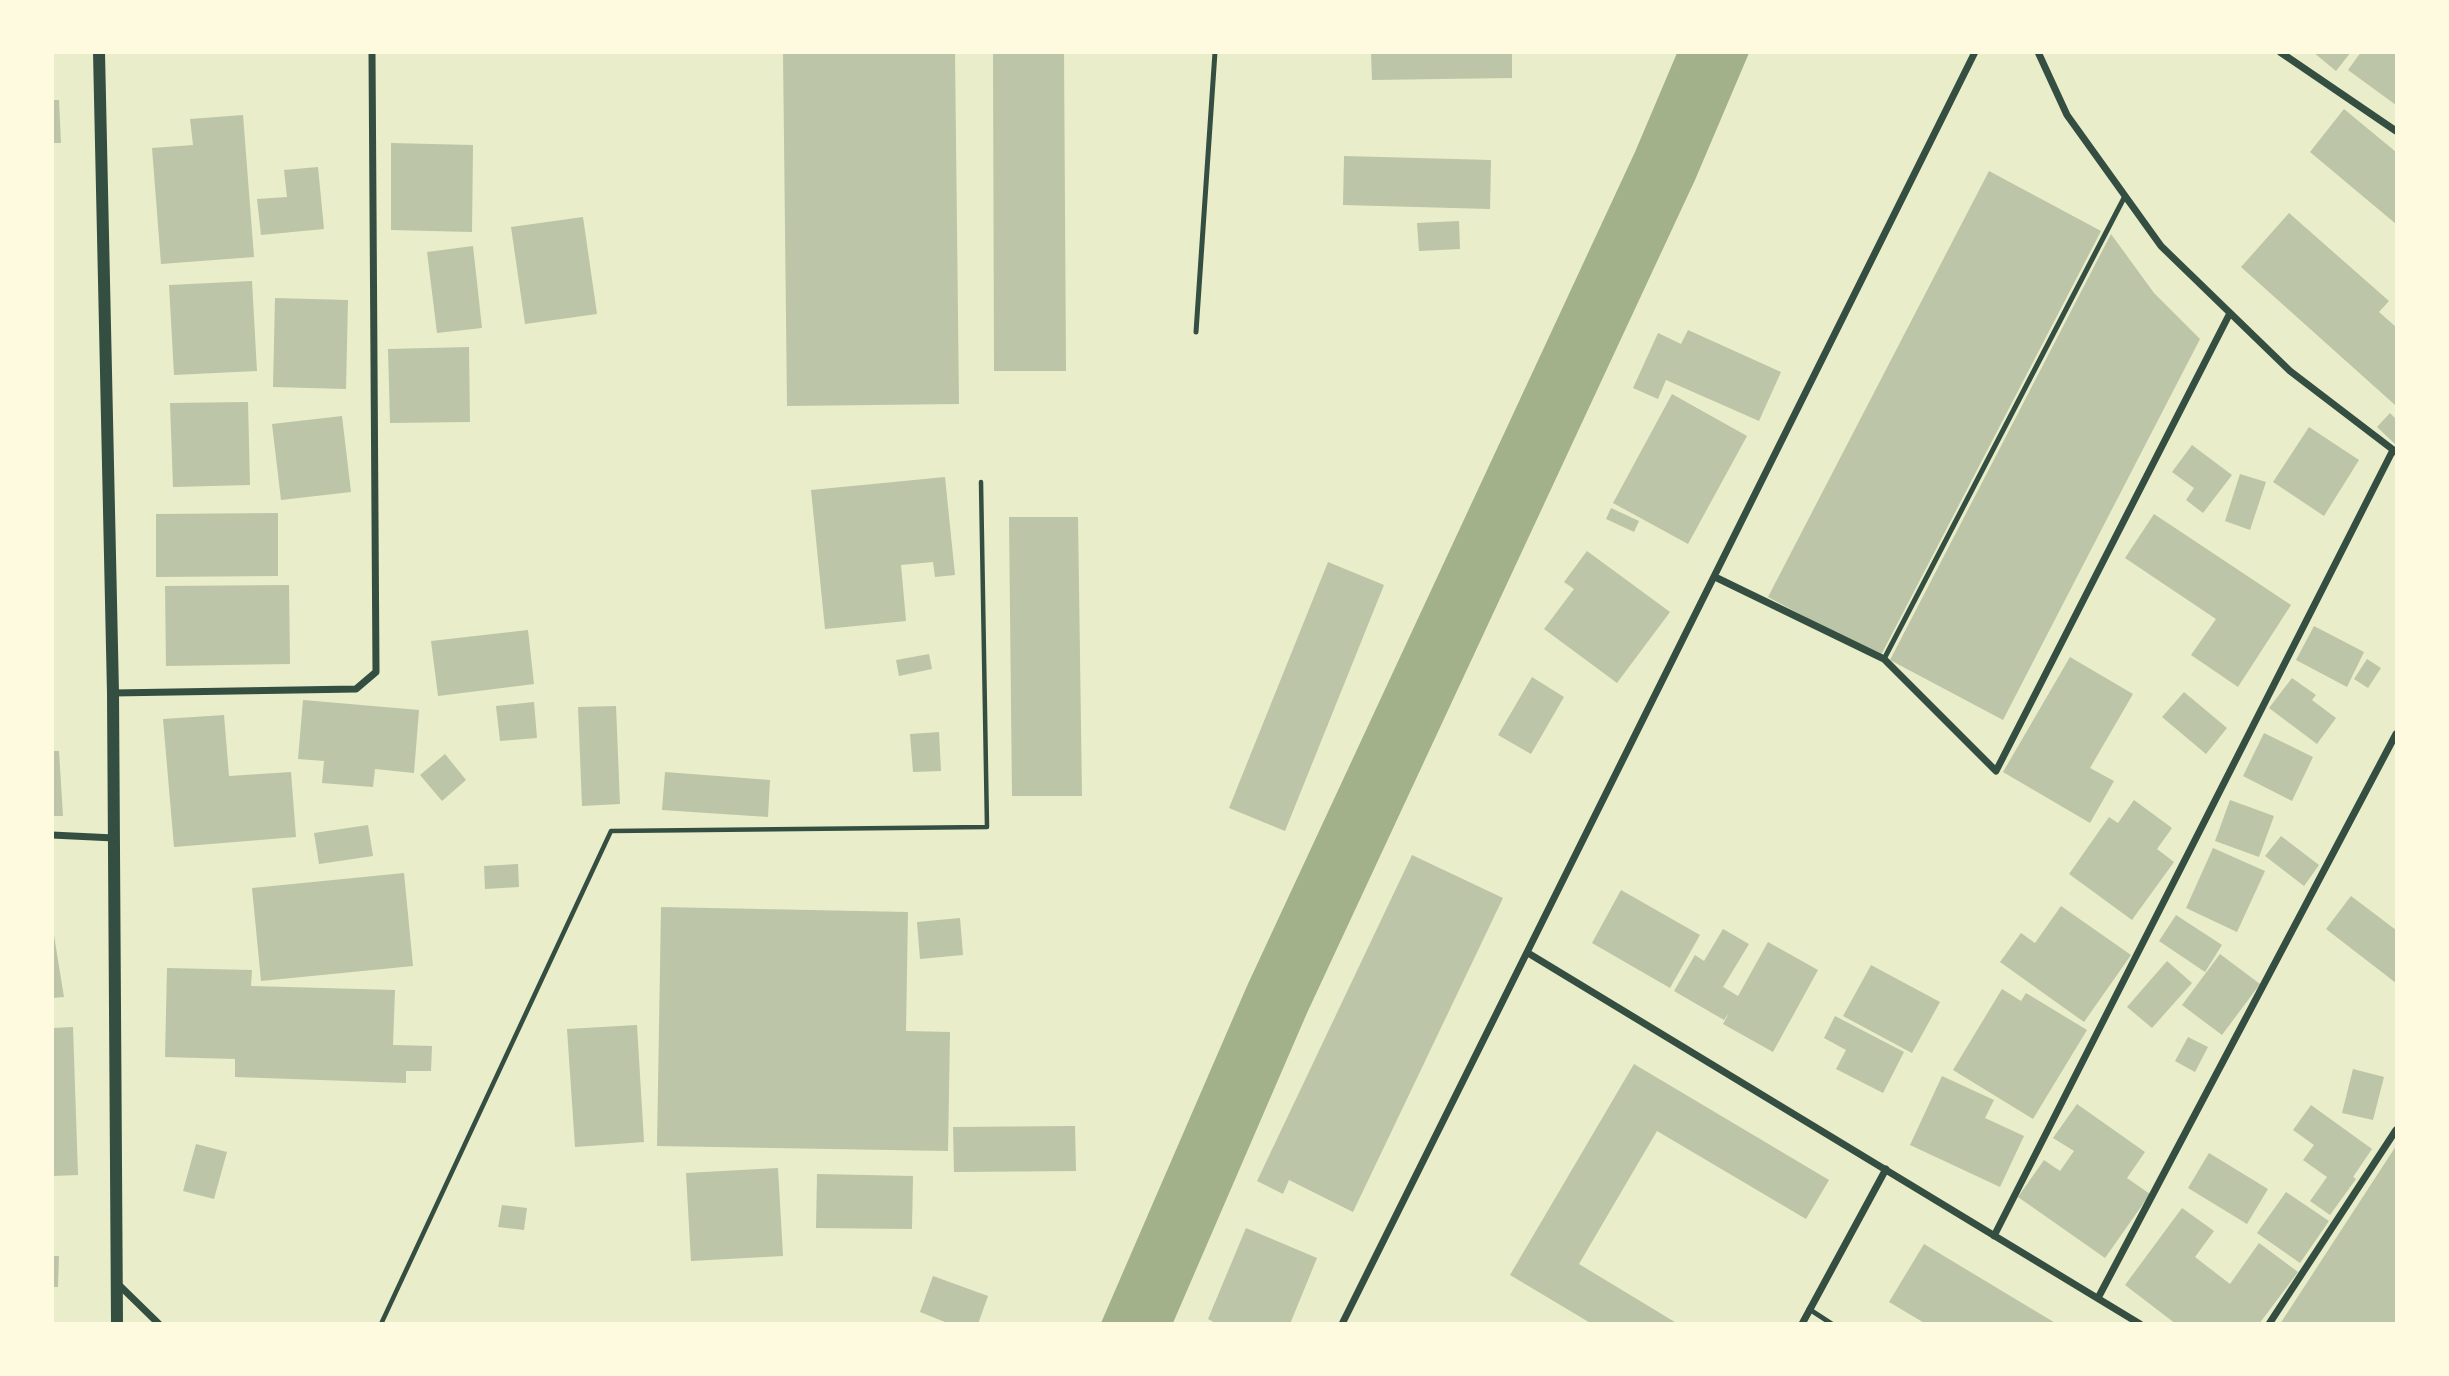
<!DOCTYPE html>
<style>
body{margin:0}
#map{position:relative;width:2449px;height:1376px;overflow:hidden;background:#e9edc9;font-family:Inter,sans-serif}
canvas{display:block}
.frame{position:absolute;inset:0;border:54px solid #fefae0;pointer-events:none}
</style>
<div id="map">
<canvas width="2449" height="1376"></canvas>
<div class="frame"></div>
</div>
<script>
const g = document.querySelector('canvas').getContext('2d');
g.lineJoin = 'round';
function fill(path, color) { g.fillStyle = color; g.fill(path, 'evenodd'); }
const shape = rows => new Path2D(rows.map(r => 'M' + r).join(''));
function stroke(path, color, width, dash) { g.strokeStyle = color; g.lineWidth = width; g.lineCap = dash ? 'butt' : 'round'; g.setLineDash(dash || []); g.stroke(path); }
fill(shape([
 [1677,53,1749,53,1695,180,1307,1013,1173,1323,1101,1323,1247,986,1635,152]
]), '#a3b18a');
fill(shape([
 [783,52,955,52,959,404,787,406],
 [993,52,1064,52,1066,371,994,371],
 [1371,52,1512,52,1512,78,1372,80],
 [2313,52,2351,52,2336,71],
 [2361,52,2396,52,2396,105,2348,70],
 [52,100,59,100,61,143,52,143],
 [2344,109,2396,152,2396,224,2310,152],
 [243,115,254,257,161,264,152,148,193,145,190,119],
 [391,143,473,145,472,232,391,230],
 [1344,156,1491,160,1490,209,1343,205],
 [318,167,324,229,261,235,257,199,287,197,284,170],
 [1989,171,2101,231,1880,657,1768,597],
 [2289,213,2389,301,2379,312,2396,327,2396,403,2395,405,2241,267],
 [583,217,597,314,525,324,511,227],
 [1459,221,1460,249,1419,251,1417,223],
 [2111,234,2154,293,2200,339,2003,720,1890,660],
 [473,246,482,328,437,333,427,252],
 [252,281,257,371,174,375,169,285],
 [275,298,348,300,346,389,273,387],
 [1688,330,1781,372,1759,421,1666,380,1658,399,1633,388,1658,333,1681,344],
 [469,347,470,422,390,423,388,349],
 [1672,394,1747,436,1688,544,1613,503],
 [248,402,250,485,173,487,170,403],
 [2390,413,2396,419,2396,445,2377,427],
 [342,416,351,492,281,500,272,424],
 [2309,427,2359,460,2324,516,2273,482],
 [2192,445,2232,475,2203,513,2186,500,2194,488,2172,472],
 [2240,474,2266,482,2250,530,2225,521],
 [945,477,955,575,935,577,933,562,901,565,906,621,825,629,811,490],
 [1611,508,1639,521,1634,532,1606,519],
 [278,513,278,576,156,577,156,514],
 [2154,514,2291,605,2238,687,2191,655,2216,619,2125,558],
 [1009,517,1078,517,1082,796,1012,796],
 [1587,551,1670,612,1617,683,1544,629,1574,589,1564,582],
 [1328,562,1384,585,1285,831,1229,808],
 [289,585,290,664,166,666,165,586],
 [2314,626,2364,652,2347,687,2296,660],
 [528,630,534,684,438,696,431,641],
 [929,654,932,669,899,676,896,660],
 [2070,657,2133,694,2090,768,2114,781,2090,823,2003,772],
 [2367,659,2381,668,2368,688,2354,679],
 [1532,677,1564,697,1531,754,1498,735],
 [2292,678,2316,695,2312,700,2336,718,2317,744,2269,708],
 [2184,692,2227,728,2206,754,2162,717],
 [303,700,419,710,414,773,375,769,373,787,322,783,324,761,298,759],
 [534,702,537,738,500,741,496,706],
 [616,706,620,804,582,806,578,707],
 [224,715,229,776,291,772,296,837,174,847,163,719],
 [939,732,941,771,913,772,910,734],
 [2264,733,2313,757,2292,801,2243,776],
 [52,751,59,751,63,816,52,816],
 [445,754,466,780,442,801,420,775],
 [665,772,770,780,768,817,662,810],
 [2134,800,2172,828,2157,849,2174,862,2132,920,2069,874,2109,817,2118,823],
 [2230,800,2274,816,2259,857,2215,841],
 [368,825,373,856,319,864,314,833],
 [2281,836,2319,865,2304,886,2265,856],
 [2213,848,2265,871,2237,932,2186,908],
 [1412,855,1503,898,1353,1212,1289,1180,1283,1194,1257,1181],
 [518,864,519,887,485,889,484,866],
 [404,873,413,966,261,981,252,888],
 [1621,890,1700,935,1670,988,1592,943],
 [2351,896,2396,930,2396,983,2326,929],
 [2061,906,2131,955,2084,1022,2000,962,2021,933,2035,943],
 [661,907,908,912,906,1031,950,1032,948,1151,657,1146],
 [2176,915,2222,945,2205,972,2159,941],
 [960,918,963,955,920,959,917,922],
 [52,923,64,997,52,998],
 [1723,929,1749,944,1723,987,1738,996,1768,942,1818,970,1773,1052,1723,1024,1729,1013,1724,1020,1674,991,1695,955,1704,961],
 [2220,954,2260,984,2222,1035,2182,1005],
 [2167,961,2192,983,2152,1028,2127,1007],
 [1871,965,1940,1002,1912,1053,1843,1016],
 [167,968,252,970,251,986,395,990,393,1045,432,1046,431,1071,406,1071,406,1083,235,1077,235,1059,165,1057],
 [2002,989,2021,1001,2026,993,2087,1030,2033,1119,1953,1070],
 [1835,1016,1904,1052,1883,1093,1836,1069,1846,1050,1824,1038],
 [637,1025,644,1142,575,1147,567,1029],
 [73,1027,78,1175,52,1176,52,1028],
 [2188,1037,2208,1047,2195,1072,2175,1061],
 [1634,1064,1829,1180,1806,1219,1657,1131,1579,1264,1678,1324,1592,1324,1510,1275],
 [2353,1069,2384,1077,2373,1120,2342,1113],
 [1942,1076,1994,1100,1985,1118,2024,1136,2000,1187,1910,1145],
 [2077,1104,2145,1152,2127,1178,2150,1194,2105,1258,2018,1197,2044,1160,2060,1171,2074,1151,2053,1138],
 [2311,1105,2372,1149,2353,1177,2356,1179,2330,1215,2310,1201,2327,1177,2303,1160,2314,1145,2293,1130],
 [1075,1126,1076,1171,954,1172,953,1127],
 [196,1144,227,1152,214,1199,183,1191],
 [2396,1146,2396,1324,2280,1324,2381,1169],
 [2209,1153,2268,1189,2247,1224,2188,1188],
 [778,1168,783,1256,691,1261,686,1173],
 [817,1174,913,1176,912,1229,816,1228],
 [2286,1192,2329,1221,2300,1263,2257,1233],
 [502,1205,527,1208,524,1230,498,1227],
 [2182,1208,2214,1231,2195,1257,2230,1284,2259,1243,2298,1272,2259,1324,2176,1324,2125,1285],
 [1246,1228,1317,1258,1290,1324,1217,1324,1208,1319],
 [1924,1244,2007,1294,2057,1324,1926,1324,1889,1302],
 [52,1256,59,1256,58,1287,52,1287],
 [933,1276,988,1296,978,1324,944,1324,945,1322,920,1312]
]), '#bcc5a7');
stroke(shape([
 [381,1324,611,831,987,827,981,482]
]), '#344e41', 4.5);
stroke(shape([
 [1196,332,1215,52],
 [1884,659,2125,196],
 [1809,1309,1832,1324]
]), '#344e41', 5);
stroke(shape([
 [2038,52,2067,115,2161,246,2290,371,2396,452],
 [2280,52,2396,131],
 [1715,577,1884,659,1996,771,2230,313],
 [113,693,356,689,376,672,372,52],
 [52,835,114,838],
 [1528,953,2140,1324],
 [1994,1236,2393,450],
 [118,1284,159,1324],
 [2098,1298,2396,734],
 [1342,1324,1975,52],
 [1802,1324,1886,1169],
 [2269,1324,2396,1130]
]), '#344e41', 7);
stroke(shape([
 [99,52,113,693,117,1324]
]), '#344e41', 12);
</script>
